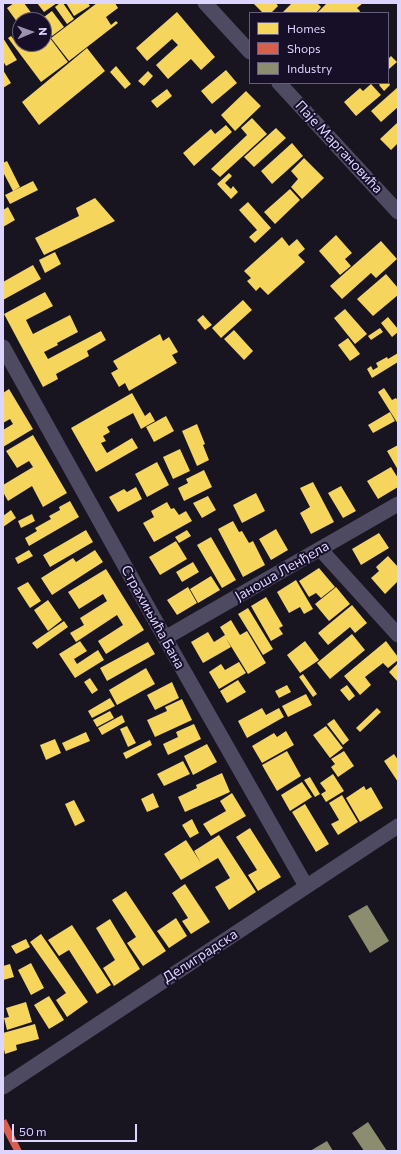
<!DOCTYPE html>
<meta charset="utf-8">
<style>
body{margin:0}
#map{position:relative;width:401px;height:1154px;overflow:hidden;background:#181521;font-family:Commissioner,sans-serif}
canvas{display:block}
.frame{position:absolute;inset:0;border:4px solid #ded5ff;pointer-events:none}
.legend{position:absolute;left:249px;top:12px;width:140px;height:72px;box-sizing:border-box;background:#160f27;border:1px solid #665e7d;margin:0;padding:5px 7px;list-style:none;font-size:12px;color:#ded5ff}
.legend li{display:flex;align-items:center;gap:8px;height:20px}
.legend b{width:20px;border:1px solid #665e7d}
.north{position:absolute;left:12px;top:12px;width:40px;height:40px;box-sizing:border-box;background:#160f27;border:1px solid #665e7d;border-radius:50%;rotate:88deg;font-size:11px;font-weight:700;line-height:16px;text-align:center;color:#ded5ff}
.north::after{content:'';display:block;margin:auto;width:14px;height:18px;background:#9992b1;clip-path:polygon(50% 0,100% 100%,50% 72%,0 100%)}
.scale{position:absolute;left:12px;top:1124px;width:125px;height:18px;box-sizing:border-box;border:2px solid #ded5ff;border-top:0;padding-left:5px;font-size:12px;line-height:14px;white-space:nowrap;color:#ded5ff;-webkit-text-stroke:3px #160f27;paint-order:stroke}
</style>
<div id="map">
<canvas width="401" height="1154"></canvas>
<div class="frame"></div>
<ul class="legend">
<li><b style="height:11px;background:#f6d55c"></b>Homes</li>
<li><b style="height:11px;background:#d6604d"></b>Shops</li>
<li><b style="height:11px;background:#8c8c6e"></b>Industry</li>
</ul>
<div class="north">N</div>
<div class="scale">50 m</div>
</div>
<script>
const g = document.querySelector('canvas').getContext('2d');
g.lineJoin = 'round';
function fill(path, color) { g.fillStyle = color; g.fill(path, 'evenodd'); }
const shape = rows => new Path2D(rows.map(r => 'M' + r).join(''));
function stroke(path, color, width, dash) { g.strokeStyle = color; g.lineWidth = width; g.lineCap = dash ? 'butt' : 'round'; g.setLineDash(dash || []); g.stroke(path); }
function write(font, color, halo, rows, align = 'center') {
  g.font = font + ' Commissioner,sans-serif'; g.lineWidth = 4; g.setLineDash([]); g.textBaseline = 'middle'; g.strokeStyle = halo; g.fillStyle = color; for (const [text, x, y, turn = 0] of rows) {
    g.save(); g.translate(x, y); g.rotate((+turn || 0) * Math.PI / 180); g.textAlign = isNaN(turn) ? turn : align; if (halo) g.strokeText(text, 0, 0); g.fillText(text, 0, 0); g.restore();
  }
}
fill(shape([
 [14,3,24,3,35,18,32,20,20,20,20,26,7,8],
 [37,3,57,3,44,12],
 [60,3,63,3,74,19,67,24,55,7],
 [66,3,88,3,90,6,74,16],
 [97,3,115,3,118,8,106,17,111,25,116,21,118,23,69,61,51,38],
 [253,3,276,3,278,6,271,13,263,13],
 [292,3,317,3,321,7,316,13,282,13],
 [327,3,363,3,357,8,360,11,359,13,339,13,338,12,336,13,317,13],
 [52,11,64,27,52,36,44,26,44,20,40,20],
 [177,12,215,57,201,70,191,59,168,79,156,65,178,45,172,39,147,61,136,48],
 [44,30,68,62,41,82,8,38,11,36,19,46,24,44,28,49,34,44,44,44],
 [3,38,17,60,6,66,3,61],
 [87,48,105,71,39,125,22,102],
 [391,56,397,62,389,69,388,68,388,59],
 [116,66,131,84,125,89,110,72],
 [3,70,11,83,3,88],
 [226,70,237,83,212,104,201,91],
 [148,71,153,76,144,86,138,81],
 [381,83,389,83,390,85,384,91,379,85],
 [371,84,381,95,356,116,344,102,360,88,363,91],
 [398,87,398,107,381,122,371,111],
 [167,89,172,96,157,108,151,101],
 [246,91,261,106,235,131,221,115],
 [252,118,267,134,220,177,211,169,247,135,241,128],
 [398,122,398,143,391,150,380,139],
 [226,125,232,132,194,166,183,153,211,129,215,134],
 [276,128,286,138,254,167,244,157],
 [292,143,303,156,272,184,261,171],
 [304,158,324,178,302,199,291,187,298,179,291,171],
 [7,161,20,187,13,191,3,172,3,163],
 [229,173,232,176,225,183,231,189,233,186,238,192,231,199,217,184],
 [33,181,38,190,10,204,5,195],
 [290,189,300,200,275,224,264,212],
 [95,198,115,221,44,255,35,238,79,216,76,208],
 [248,202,271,228,255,243,249,237,257,230,239,210],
 [8,207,15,220,3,227,3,210],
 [336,235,352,253,345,259,351,266,340,275,319,251],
 [282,237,289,246,297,239,305,249,298,255,305,262,268,295,260,287,256,291,247,281,251,278,244,271],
 [381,241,397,259,376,278,371,273,342,299,330,286],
 [55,252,61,264,45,273,39,260],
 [33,265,41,279,3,300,3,282],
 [386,274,398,288,398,295,373,316,357,299],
 [45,292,53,306,26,320,33,334,70,315,78,332,57,343,58,345,44,352,48,359,101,331,106,340,87,351,89,356,56,374,58,379,43,387,4,314],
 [243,300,252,310,221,338,212,328],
 [345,309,367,334,355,344,334,318],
 [203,315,212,325,205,330,197,320],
 [388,317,398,329,398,332,392,337,381,323],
 [380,328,383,332,371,340,368,336],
 [234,330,253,351,244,360,224,339],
 [160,334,163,341,169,337,178,352,172,355,177,363,129,391,125,383,119,387,111,373,118,369,113,361],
 [348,338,360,354,350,361,338,345],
 [398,353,398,362,372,378,367,369,371,366,373,370,378,367,376,363,387,357,388,359],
 [384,388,392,400,396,398,398,401,398,424,378,392],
 [9,389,33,429,3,447,3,430,13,424,10,419,3,423,3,393],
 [132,393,145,416,150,412,155,421,141,429,133,413,107,427,110,432,103,436,106,441,101,443,107,453,132,438,138,448,96,472,71,428],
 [390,412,395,421,373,433,368,425],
 [166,416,174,431,154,442,146,427],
 [197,424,205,444,203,445,209,460,197,466,182,431],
 [33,435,67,493,43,507,32,486,8,501,3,492,3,485,33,467,29,461,17,468,6,451],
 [398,445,398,470,387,451],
 [180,449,190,471,173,479,163,457],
 [157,462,169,485,147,497,135,474],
 [391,467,398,478,398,487,378,499,367,481],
 [204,470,212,487,184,501,178,488,188,483,186,479],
 [313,482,334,522,311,534,300,513,310,507,300,488],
 [341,486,356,511,343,518,328,493],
 [136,487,142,499,118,512,109,497,124,489,127,492],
 [256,493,265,511,242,523,233,505],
 [208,496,216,510,202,518,193,503],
 [70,501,79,517,29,546,25,538,37,531,35,528,51,519,49,516,60,510,59,507],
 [167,502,171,509,174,508,179,515,186,511,192,521,154,542,143,523,154,517,151,511],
 [11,510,16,518,3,527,3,516],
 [32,514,35,521,21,528,18,521],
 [233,521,239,532,242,531,249,543,253,541,265,565,243,577,218,529],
 [276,529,288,550,271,560,259,539],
 [86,530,93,542,50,567,43,555],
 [187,530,191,536,179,543,175,537],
 [379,533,389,548,361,565,352,549],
 [211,537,236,580,222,588,197,545],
 [176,541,187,559,160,575,149,557],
 [29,550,33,556,18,564,15,558],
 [95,550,103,562,52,595,41,578,73,558,76,562],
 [388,556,398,567,398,581,385,594,371,578,379,571,376,567],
 [193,562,199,572,182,582,176,572],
 [319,568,335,587,321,598,316,593,309,597,299,581],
 [106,569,144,630,106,654,98,641,123,625,117,615,76,642,70,633,84,625,80,618,107,601,103,594,79,609,68,592],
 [211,576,220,590,198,603,190,589],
 [296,580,313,609,304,614,300,607,289,613,277,592],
 [28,582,41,601,30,608,17,588],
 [188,587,197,603,177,615,167,600],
 [336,587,350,604,329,621,315,604],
 [266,597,283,626,279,628,283,634,271,641,251,606],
 [48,600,62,620,48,631,34,610],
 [352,605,367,623,355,633,350,627,328,645,318,633],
 [248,608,273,649,263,655,238,614],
 [231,620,240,635,247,631,266,663,248,674,226,638,231,647,203,663,191,642,208,632,214,642,225,635,220,627],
 [64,621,68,627,37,649,32,643],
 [352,634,365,650,330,679,317,663],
 [80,641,87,651,74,659,77,664,98,650,104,660,75,678,59,654],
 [305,641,319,660,300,673,287,655],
 [386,641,398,657,398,660,388,668,383,663,365,677,371,685,360,695,344,676],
 [148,642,155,654,107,681,100,668],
 [239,662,246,673,219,689,209,672,221,664,225,670],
 [398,663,398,682,389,672],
 [146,668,155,684,117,705,109,690],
 [303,674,317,694,313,697,299,677],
 [90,678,98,690,92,694,84,682],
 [238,680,246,692,227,703,220,691],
 [172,682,179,698,155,710,147,695],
 [287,685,291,692,279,698,275,691],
 [347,685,355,696,349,701,340,690],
 [306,694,312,705,288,717,282,706],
 [110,698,115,706,92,718,88,711],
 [182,699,192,720,155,737,147,720,167,711,165,707],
 [262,708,266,715,279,708,284,717,247,738,238,721],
 [377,708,381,712,360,732,356,728],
 [110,711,114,718,97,727,93,720],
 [122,715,125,722,102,735,98,728],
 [334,719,349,740,343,745,327,724],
 [194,724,201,739,168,755,163,744,178,737,176,732],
 [127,726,136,743,128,747,120,729],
 [326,726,343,748,330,758,313,735],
 [286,731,294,745,262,763,252,746,274,733,277,737],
 [86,732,90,741,66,751,62,743],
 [55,739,61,753,46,760,40,745],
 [150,740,152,745,126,759,123,753],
 [207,744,217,762,193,775,184,756],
 [287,751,301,776,277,791,262,765],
 [344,751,354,766,338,777,331,767,335,764,331,759],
 [394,754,398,760,398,782,384,761],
 [183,761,190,774,164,786,157,774],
 [222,773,230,792,185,812,178,797,197,788,196,785],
 [333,774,344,791,326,802,321,794,326,791,320,783],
 [310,777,320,794,315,797,304,780],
 [302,782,312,797,290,811,281,795],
 [364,786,366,790,371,787,383,808,360,822,346,798],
 [153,793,159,807,147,812,141,799],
 [232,793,246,816,211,836,203,824,226,811,220,801],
 [342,795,358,822,338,835,331,824,339,820,329,803],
 [74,800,85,821,75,826,65,804],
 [305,804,329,844,316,852,292,812],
 [192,819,199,833,190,838,182,825],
 [250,828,281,877,258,891,248,875,257,870,236,837],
 [219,835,256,892,229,910,215,887,230,878,218,858,181,880,164,854,186,840,201,863,194,851],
 [185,884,210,922,191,934,182,921,188,918,172,893],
 [126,891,166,951,143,966,127,943,136,937,112,900],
 [176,918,187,936,169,948,157,931],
 [110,919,140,969,114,986,103,968,115,960,96,928],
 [72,925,111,985,97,994,69,950,59,956,48,940],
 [41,934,88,1002,67,1017,56,1000,66,993,30,942],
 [26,939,30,947,16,954,11,946],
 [31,963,44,988,31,995,18,970],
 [10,964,14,977,3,980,3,966],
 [49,996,64,1020,49,1029,34,1005],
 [26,1002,32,1022,7,1030,4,1018,9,1017,6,1008],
 [35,1024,39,1039,16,1045,17,1050,5,1054,3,1045,3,1033]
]), '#f6d55c');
fill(shape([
 [6,1119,22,1151,14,1151,3,1130,3,1121]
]), '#d6604d');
fill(shape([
 [367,905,389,941,370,953,348,916],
 [368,1122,387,1151,364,1151,352,1133],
 [327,1141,333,1151,310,1151]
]), '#8c8c6e');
stroke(shape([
 [205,3,250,52],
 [279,83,398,212],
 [3,347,165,638,306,886],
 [320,549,398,635],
 [165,638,398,504],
 [3,1087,398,826]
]), '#4e4a62', 15);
write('14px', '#ded5ff', '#160f27', [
 ["Паје Маргановића",339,147,47],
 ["Јаноша Ленђела",282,571,-30],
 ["Страхињића Бана",153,617,61],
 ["Делиградска",200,956,-33]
]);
</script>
